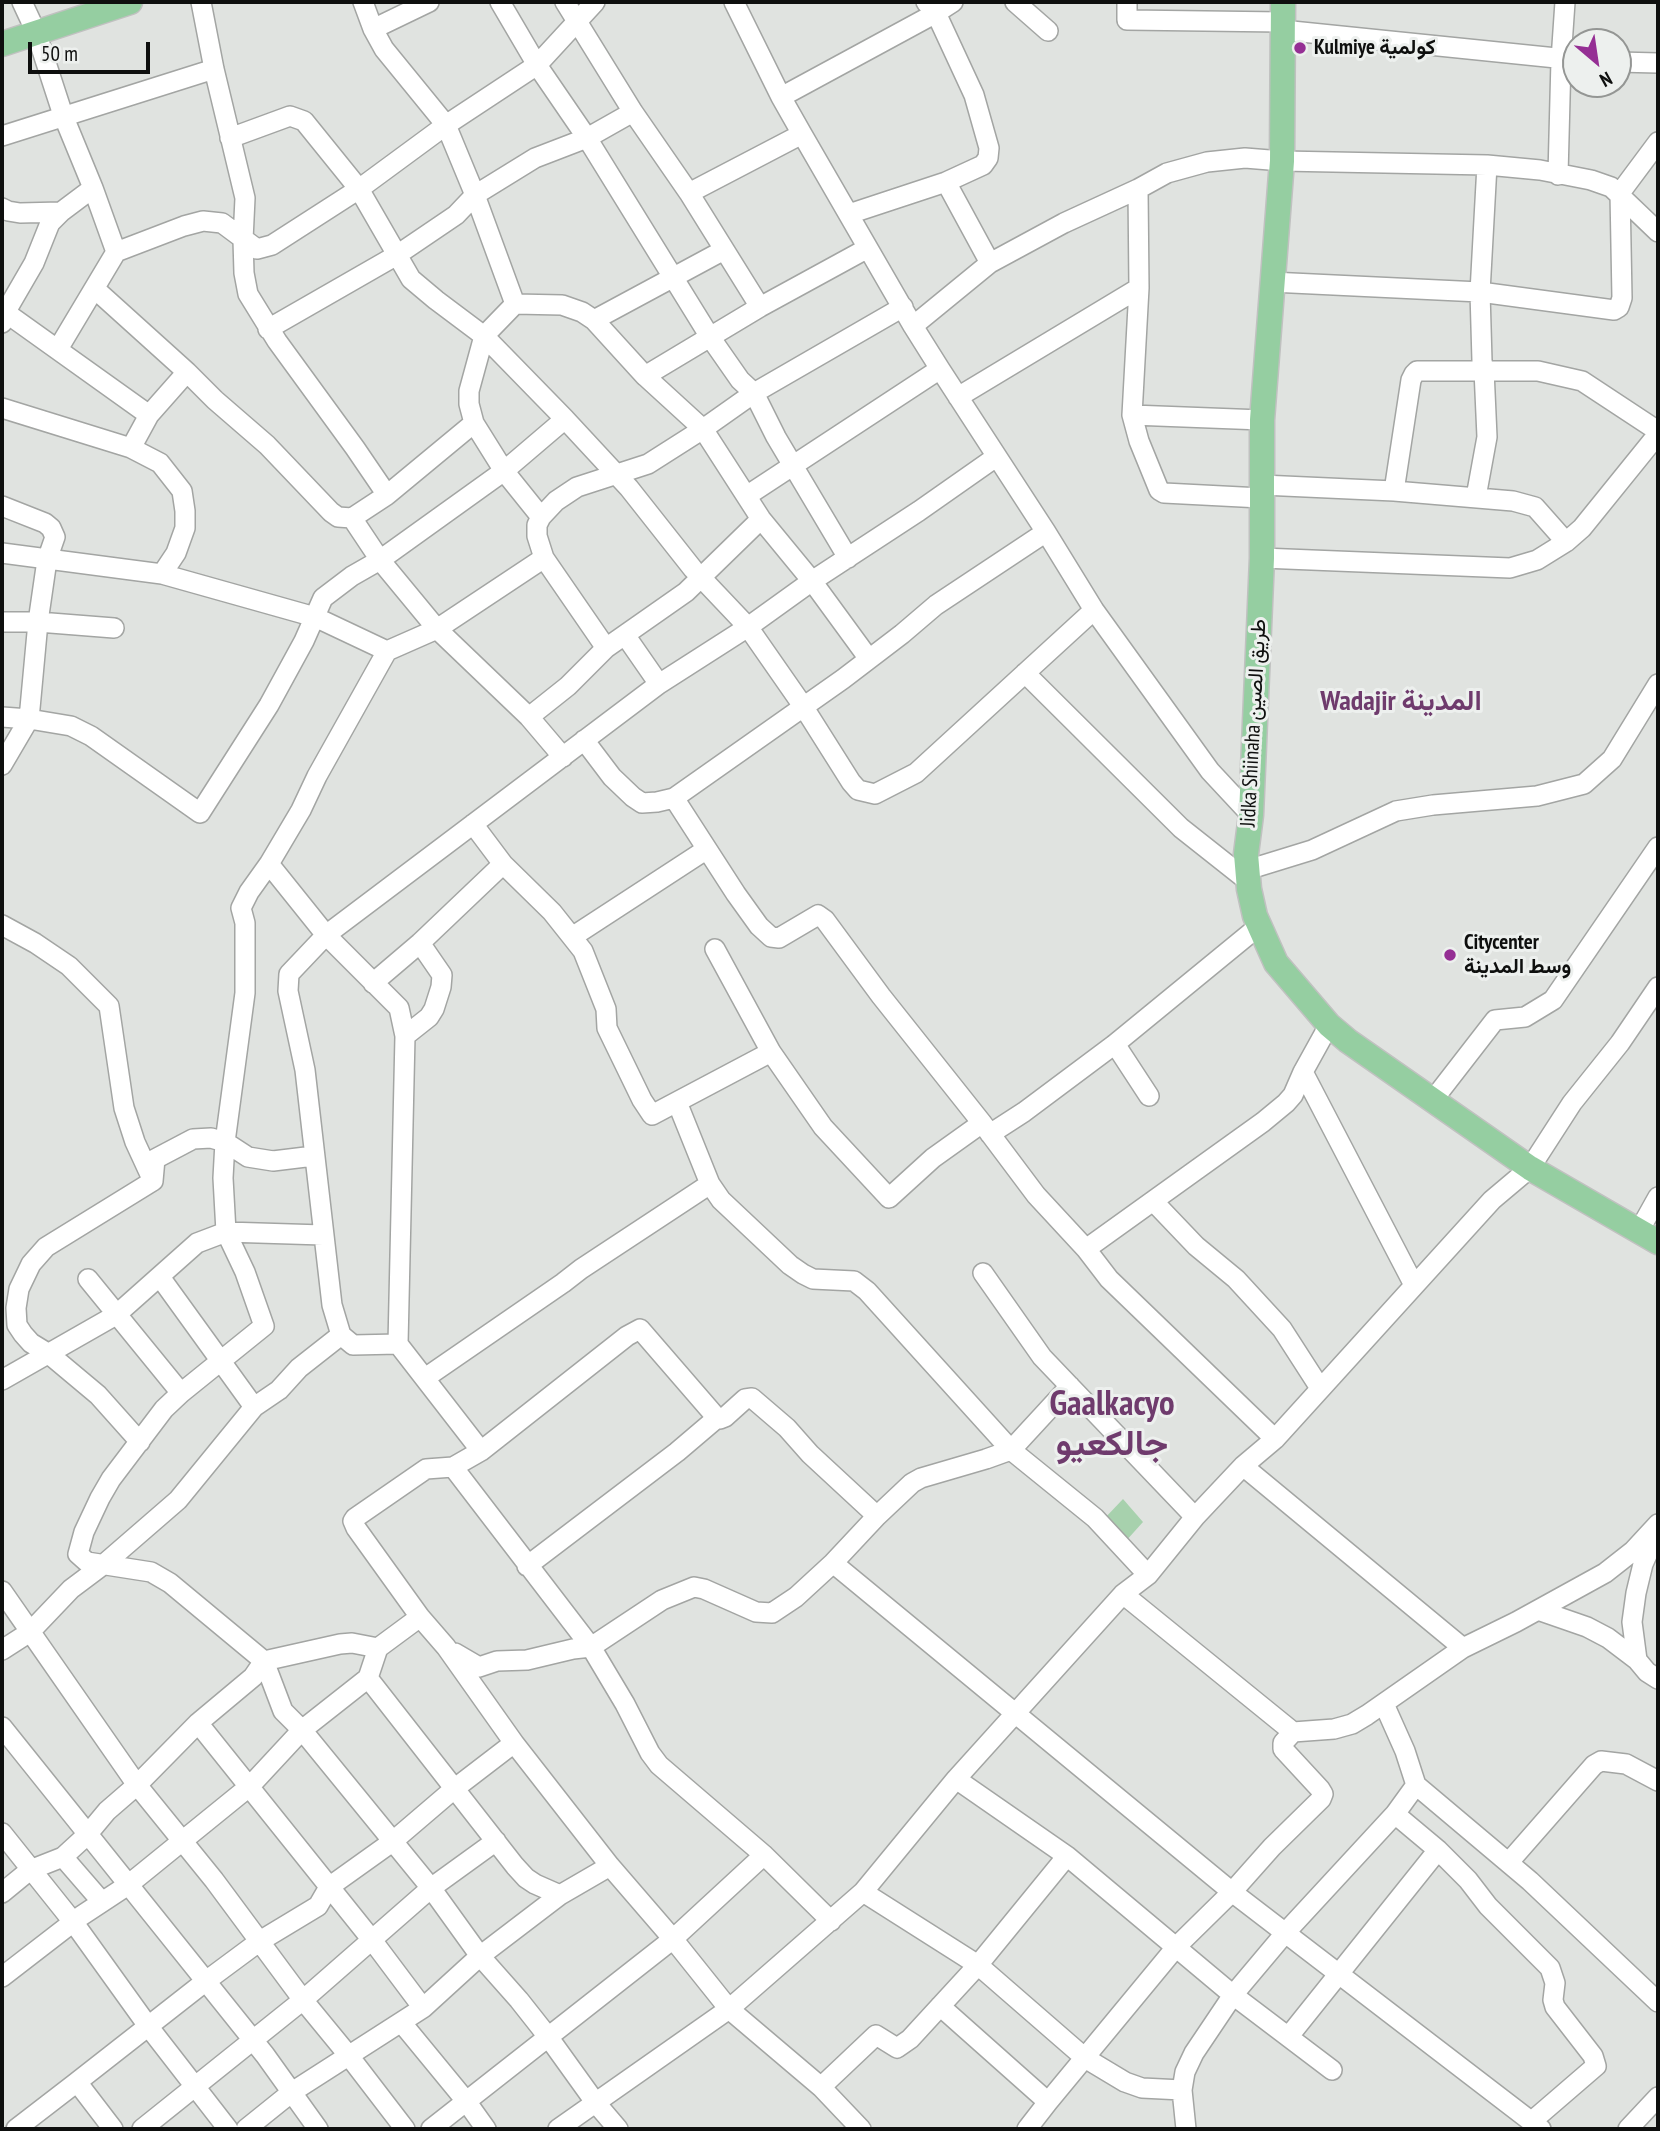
<!DOCTYPE html>
<meta charset="utf-8">
<style>
body{margin:0}
#map{position:relative;width:1660px;height:2131px;overflow:hidden;background:#e0e3e0;font-family:"PT Sans Narrow",sans-serif}
canvas{display:block}
.frame{position:absolute;inset:0;border:4px solid #0e0f0e;pointer-events:none}
.north{position:absolute;left:1562px;top:28px;width:70px;height:70px;box-sizing:border-box;background:#edf0ee;border:2px solid #949694;border-radius:50%;rotate:151deg;font-size:19px;font-weight:700;line-height:28px;text-align:center;color:#0e0f0e}
.north::after{content:'';display:block;margin:auto;width:24px;height:32px;background:#952f94;clip-path:polygon(50% 0,100% 100%,50% 72%,0 100%)}
.scale{position:absolute;left:28px;top:42px;width:122px;height:32px;box-sizing:border-box;border:4px solid #0e0f0e;border-top:0;padding-left:9px;font-size:21px;line-height:24px;white-space:nowrap;color:#0e0f0e;-webkit-text-stroke:5px #edf0ee;paint-order:stroke}
</style>
<div id="map">
<canvas width="1660" height="2131"></canvas>
<div class="frame"></div>
<div class="north">N</div>
<div class="scale">50 m</div>
</div>
<script>
const g = document.querySelector('canvas').getContext('2d');
g.lineJoin = 'round';
function fill(path, color) { g.fillStyle = color; g.fill(path, 'evenodd'); }
const shape = rows => new Path2D(rows.map(r => 'M' + r).join(''));
function stroke(path, color, width, dash) { g.strokeStyle = color; g.lineWidth = width; g.lineCap = dash ? 'butt' : 'round'; g.setLineDash(dash || []); g.stroke(path); }
function write(font, color, halo, rows, align = 'center') {
  g.font = font + ' "PT Sans Narrow",Vazirmatn,sans-serif'; g.lineWidth = 6; g.setLineDash([]); g.textBaseline = 'middle'; g.strokeStyle = halo; g.fillStyle = color; for (const [text, x, y, turn = 0] of rows) {
    g.save(); g.translate(x, y); g.rotate((+turn || 0) * Math.PI / 180); g.textAlign = isNaN(turn) ? turn : align; if (halo) g.strokeText(text, 0, 0); g.fillText(text, 0, 0); g.restore();
  }
}
fill(shape([
 [1123,1499,1143,1522,1125,1542,1104,1519]
]), '#a7d1ad');
const minor = shape([
 [22,2,36,32,63,115,93,188,116,252,184,226,203,221,222,223,257,249,272,245,359,189,446,125,537,65,595,2],
 [201,2,214,69,245,198,243,240,244,273,248,294,277,341,355,448,387,495],
 [363,2,373,29,384,49,446,125,475,195,515,304,562,305,582,312,594,320,645,376,703,429,761,519,812,581,869,659],
 [500,2,537,65,587,138,710,337,740,380,754,393,776,437,848,558],
 [565,2,633,112,689,193,760,307],
 [734,2,781,97,802,134,913,326,940,369,1046,532,1094,610,1210,771,1251,815],
 [1015,2,1048,31],
 [1127,2,1127,20,1282,22],
 [373,29,429,2],
 [1282,30,1576,60],
 [1618,62,1658,63],
 [781,97,936,13,953,2],
 [2,136,214,69],
 [230,138,290,116,304,121,359,189,411,279,436,300,484,336,565,419,629,488,693,569,748,627,803,706,851,782,858,790,875,794,916,773,1094,610],
 [1558,175,1561,60,1565,2],
 [946,182,990,263],
 [1138,189,1139,288,1132,415,1262,420],
 [689,193,802,134],
 [2,208,8,211,20,213,61,212,93,188],
 [849,214,946,182,983,165,988,158,989,148,974,95,936,13,926,2],
 [1271,282,1480,292,1614,310,1619,307,1622,298,1620,193,1658,142],
 [95,289,187,372,215,400,267,445,331,512,338,517,352,518,380,560,437,629,529,717,563,757],
 [515,304,484,336,469,391,469,404,474,423,504,471,541,517],
 [2,310,149,415],
 [594,320,724,250],
 [2,323,5,313,34,263,50,223,61,212],
 [913,326,990,263,1064,223,1138,189,1167,173,1207,162,1245,158,1282,161,1487,165,1540,170,1591,180,1611,187,1658,232],
 [268,329,397,255,456,215,475,195,535,158,587,138,633,112],
 [58,349,116,252],
 [645,376,760,307,868,248],
 [958,397,1139,288],
 [2,408,131,448,160,463,182,491,185,511,185,528,176,553,162,574],
 [1132,415,1139,441,1159,490,1164,493,1261,498],
 [131,448,149,415,187,372],
 [1262,485,1394,491,1513,501,1535,507,1566,542],
 [1394,491,1411,380,1414,374,1417,371,1538,371,1582,381,1658,431],
 [748,495,940,369],
 [1476,497,1487,437,1484,370,1482,361,1480,292,1487,165],
 [2,506,45,523,51,528,55,537,47,560,38,622,29,719,2,765],
 [352,518,387,495,474,423],
 [2,553,162,574,315,617,387,651],
 [544,558,437,629,387,651,317,776,301,810,269,864,249,892,241,908,245,923,245,993,225,1142,223,1178,226,1232,245,1272,264,1326,181,1393,164,1409,111,1479,100,1498,84,1532,78,1554,87,1562,151,1572,170,1583,264,1661,283,1711,302,1730,431,1888,480,1956,519,2000,549,2038,595,2102,618,2129],
 [1262,558,1510,568,1537,560,1566,542,1582,528,1658,434],
 [2,622,38,622,114,628],
 [625,635,659,684],
 [606,648,686,592,761,519],
 [1025,673,1181,828,1248,881],
 [2,717,29,719,71,726,91,736,200,813,269,705,304,641,323,598,352,576,380,560,504,471,565,419],
 [529,717,568,686,606,648,544,558,537,536,537,525,541,517,556,501,577,487,648,464,703,429,754,393,903,307],
 [584,740,612,777,633,797,642,803,657,802,674,798,843,679,902,634,936,605,1046,532],
 [674,798,736,894,759,926,771,937,779,938,818,915,825,920,881,996,982,1123,1036,1195,1086,1249,1109,1279,1275,1439],
 [473,824,503,864,552,912,583,951,606,1009,607,1028,642,1100,652,1115,771,1052],
 [269,864,326,935,399,1008,405,1036],
 [1247,870,1312,850,1396,811,1433,805,1537,796,1584,784,1612,759,1658,684],
 [2,925,35,943,69,966,109,1006,124,1108,135,1142,153,1181],
 [572,937,707,849],
 [715,949,771,1052,823,1127,889,1198,933,1158,982,1123],
 [373,983,420,943,503,864],
 [1115,1044,1149,1096],
 [1303,1072,1414,1285],
 [1433,1100,1495,1020,1525,1017,1553,1000,1658,847],
 [677,1102,710,1184,721,1200,790,1265,803,1274,813,1279,854,1281,867,1291,1011,1450,1095,1518,1148,1575],
 [990,1134,1024,1112,1115,1044,1259,926],
 [1153,1201,1196,1246,1236,1279,1282,1329,1320,1388],
 [1639,1231,1658,1197],
 [1086,1249,1263,1122,1286,1103,1293,1095,1303,1072,1329,1025],
 [983,1273,1042,1357,1195,1517],
 [160,1277,254,1407],
 [88,1279,181,1393],
 [398,1344,405,1036,429,1017,434,1009,441,987,442,975,420,943],
 [425,1378,563,1283,581,1269,710,1184],
 [2,1380,116,1315,197,1243,226,1232,323,1235],
 [140,1442,98,1395,49,1354,31,1343,23,1334,17,1325,16,1308,19,1289,31,1264,46,1247,153,1181,155,1159,193,1139,211,1138,225,1142,248,1157,273,1161,314,1156],
 [481,1451,398,1344,353,1345,341,1335,332,1305,305,1070,288,991,289,974,326,935,659,684,748,627,812,581,919,511,996,457],
 [1243,1466,1463,1648],
 [453,1467,591,1647,625,1704,650,1753,659,1765,764,1855,831,1921],
 [1657,1533,1643,1564,1636,1593,1632,1622,1637,1660,1647,1672,1658,1679],
 [833,1563,1232,1892,1541,2129],
 [527,1566,677,1452,717,1418],
 [2,1591,137,1785,214,1880,303,2000,349,2056,405,2129],
 [1123,1594,1293,1732,1334,1729,1352,1724,1367,1715,1463,1648,1516,1622,1605,1573,1633,1551,1658,1524],
 [1538,1610,1587,1627,1608,1638,1637,1660],
 [2,1650,30,1632,71,1589,103,1565,178,1500,254,1407,279,1390,299,1368,341,1335],
 [455,1653,479,1667,497,1661,527,1660,573,1649,591,1647,662,1600,694,1587,704,1589,756,1612,772,1613,796,1597,833,1563,877,1516],
 [368,1678,515,1866,526,1878,535,1884,560,1895],
 [198,1723,372,1940,423,2008],
 [2,1727,265,2055,318,2129],
 [514,1743,610,1866,673,1939,729,2009,821,2087,861,2129],
 [956,1779,1067,1856,1233,1995,1332,2070],
 [1416,1785,1530,1881,1658,2002],
 [1395,1814,1438,1850,1468,1880,1488,1906,1550,1968,1555,1983,1553,2000,1555,2007,1593,2056,1596,2066,1531,2122],
 [2,1833,74,1923,148,2026,228,2129],
 [63,1857,102,1902],
 [1509,1862,1594,1765,1601,1761,1626,1764,1658,1781],
 [863,1892,978,1965,1085,2058,1125,2082,1142,2088,1182,2090],
 [2,1893,30,1870,63,1857,87,1835,107,1811,137,1785,198,1723,253,1677,264,1661,340,1644,352,1643,378,1648],
 [2,1977,81,1916,128,1885,250,1786,302,1730,368,1678,378,1648,420,1617],
 [940,2006,1048,2102],
 [401,2022,466,2101,486,2129],
 [1289,2036,1438,1850],
 [821,2087,876,2035,897,2048,910,2039,978,1965,1067,1856],
 [16,2129,77,2082],
 [113,2129,77,2082,206,1981,260,1941,318,1906,329,1887,392,1842,454,1789,514,1743,446,1647,420,1617,356,1528,353,1521,355,1518,426,1469,453,1467,481,1451,627,1336,640,1329,717,1418,720,1419,725,1417,745,1399,752,1398,787,1428,810,1454,877,1516,912,1483,921,1478,986,1459,1011,1450,1070,1386],
 [142,2129,303,2000,431,1888,496,1841],
 [246,2129,292,2092,423,2008,480,1956,560,1895,610,1866],
 [431,2129,673,1939,764,1855],
 [558,2129,729,2009,863,1892,956,1779,1123,1594,1148,1575,1195,1517,1243,1466,1275,1439,1492,1200,1530,1168,1572,1103,1620,1043,1658,987],
 [1027,2129,1048,2102,1177,1946,1232,1892,1272,1847,1321,1799,1323,1794,1320,1789,1283,1749,1283,1743,1293,1732],
 [1186,2129,1182,2090,1185,2072,1194,2053,1233,1995,1286,1932,1395,1814,1416,1785,1405,1751,1384,1704],
 [1628,2129,1658,2097]
]);
const major = shape([
 [1283,2,1282,161,1262,420,1262,558,1251,815,1246,854,1249,889,1255,916,1276,963,1329,1025,1348,1041,1530,1168,1658,1242],
 [2,44,130,2]
]);
stroke(minor, '#a3a5a3', 22);
stroke(major, '#c0c1c0', 27);
stroke(minor, '#fff', 19);
stroke(major, '#95cea1', 24);
for (const [x, y, r, color] of [
 [1300,48,7,"#952f94"],
 [1450,955,7,"#952f94"]
]) { const dot = new Path2D(); dot.arc(x, y, r, 0, 2 * Math.PI); g.fillStyle = color; g.fill(dot); stroke(dot, '#edf0ee', 2.5); }
write('bold 21px', '#0e0f0e', '#edf0ee', [
 ["Kulmiye كولمية",1314,48],
 ["Citycenter",1464,943],
 ["وسط المدينة",1464,967]
], 'left');
write('21px', '#0e0f0e', '#edf0ee', [
 ["Jidka Shiinaha طريق الصين",1254,723,-87]
]);
write('bold 28px', '#6f3b6d', '#edf0ee', [
 ["Wadajir المدينة",1401,702]
]);
write('bold 35px', '#6f3b6d', '#edf0ee', [
 ["Gaalkacyo",1112,1405],
 ["جالكعيو",1112,1445]
]);
</script>
